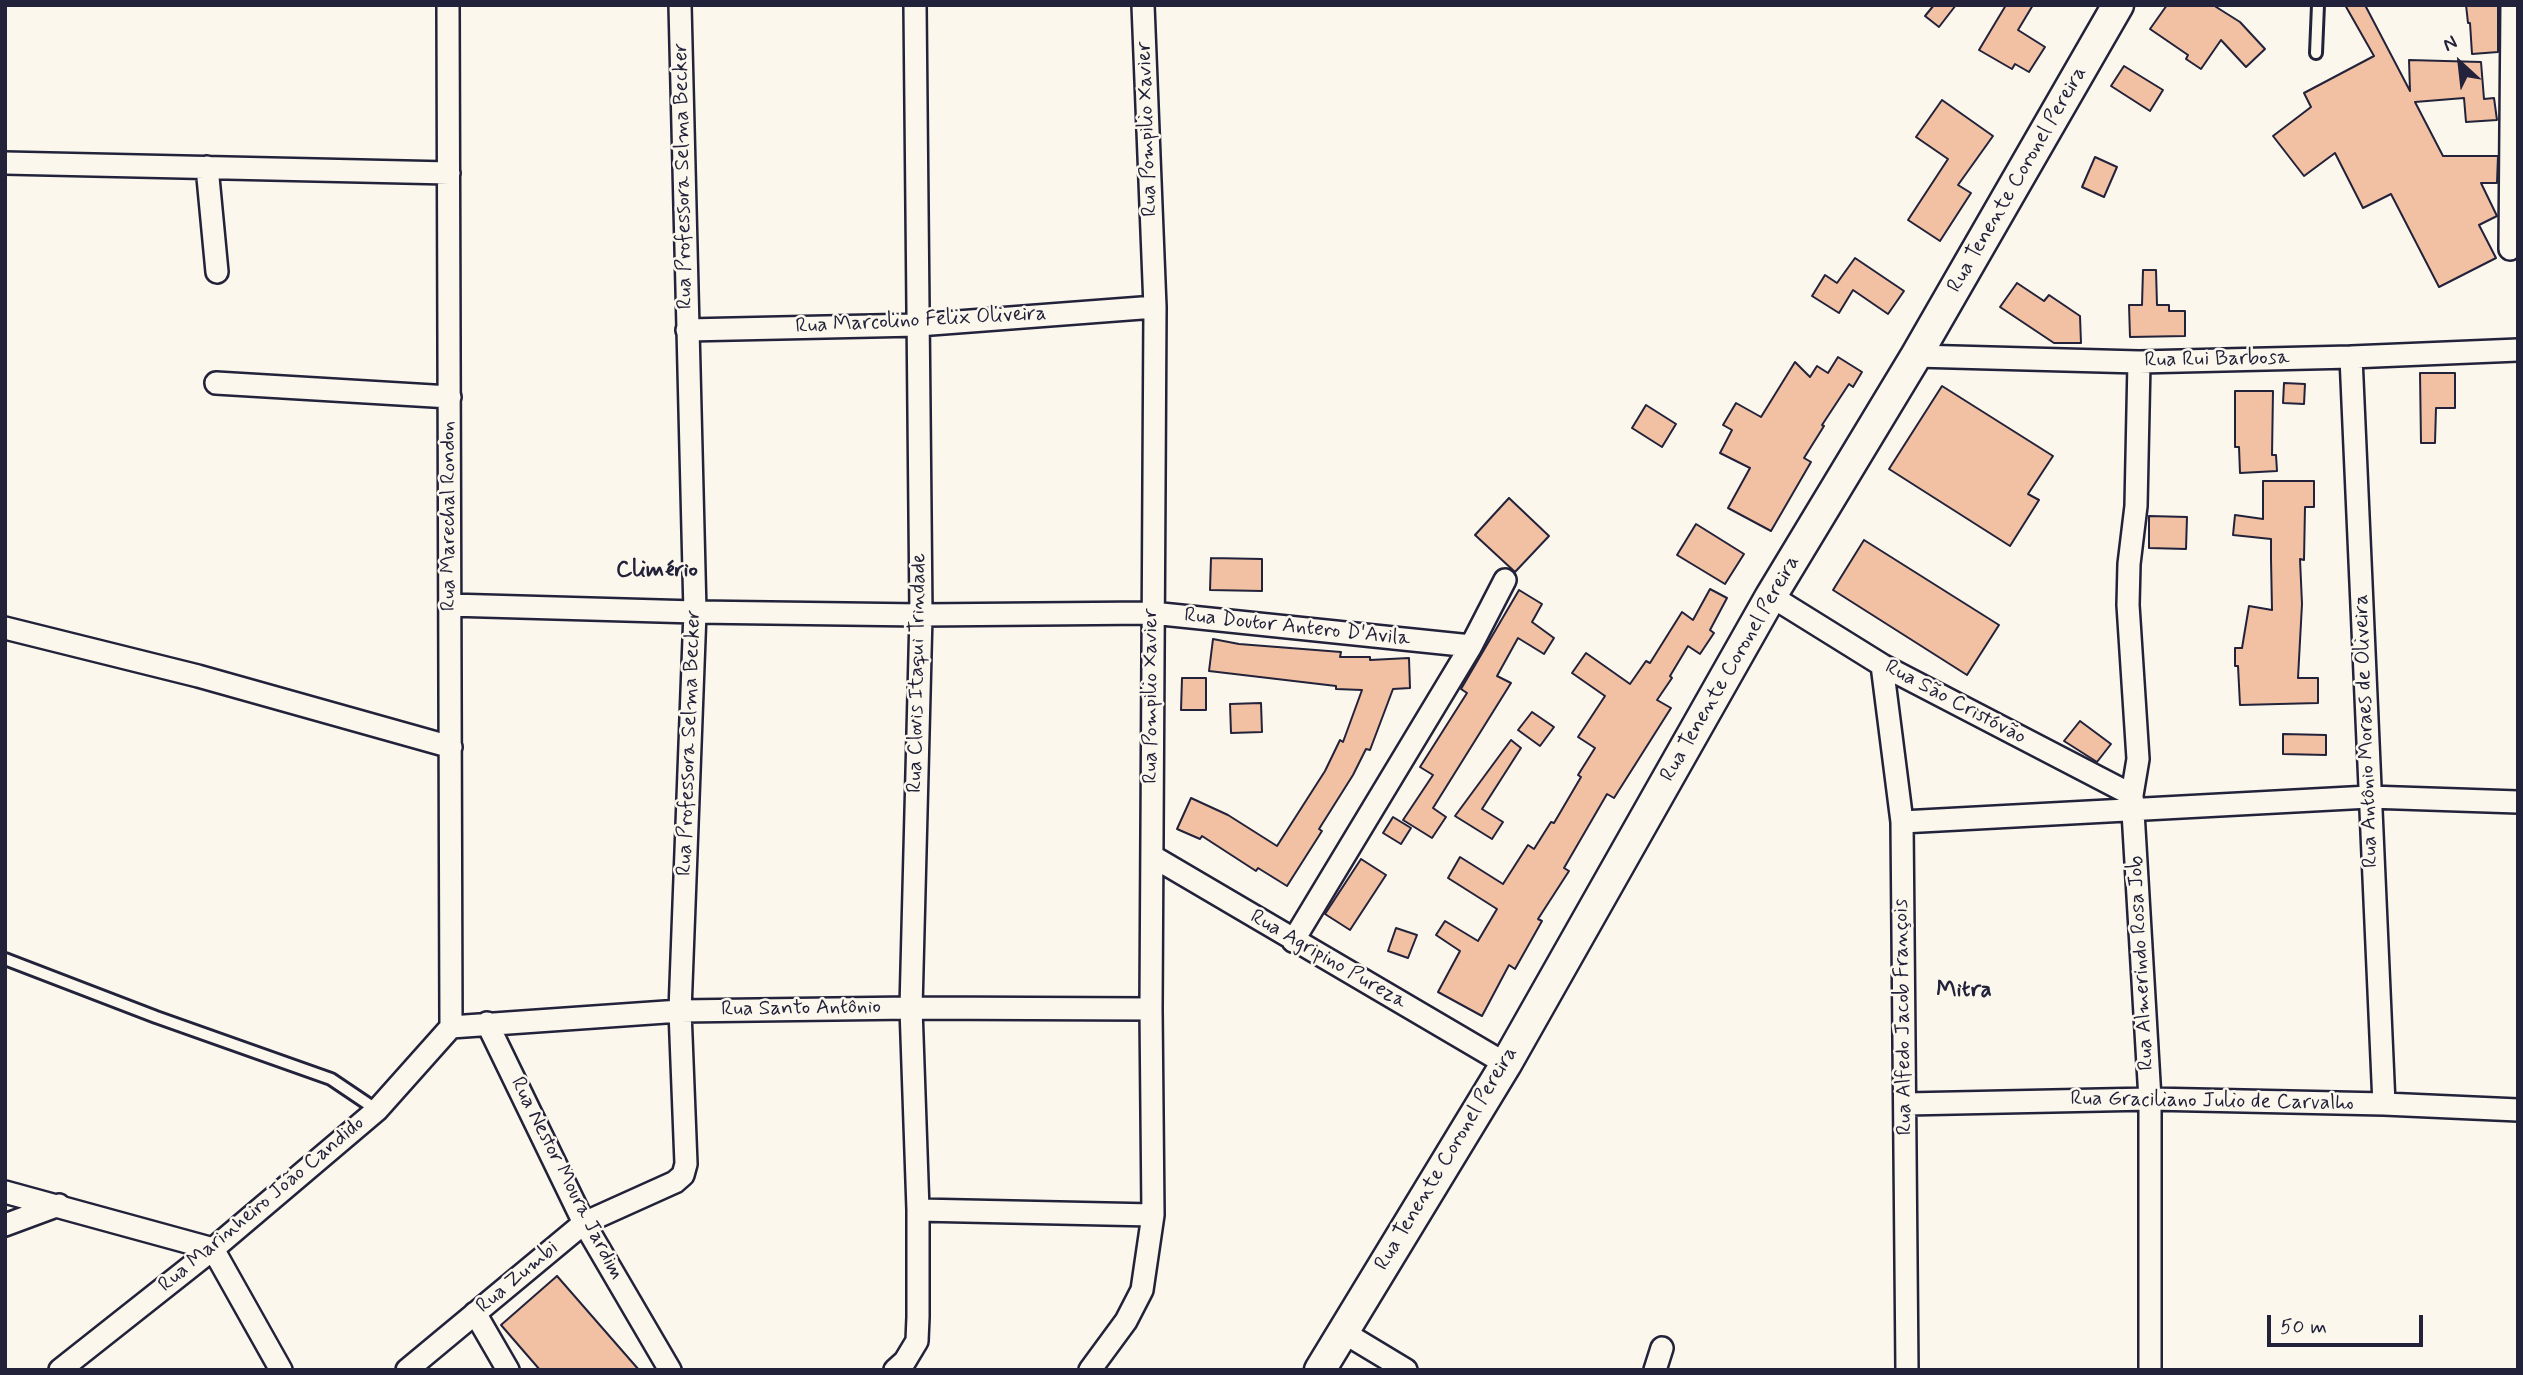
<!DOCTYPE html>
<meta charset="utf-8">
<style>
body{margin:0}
#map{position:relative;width:2523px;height:1375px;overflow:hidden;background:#fbf7ec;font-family:Mynerve,sans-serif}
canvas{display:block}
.frame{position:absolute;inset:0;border:7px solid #22223b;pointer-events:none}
.north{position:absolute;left:2425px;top:28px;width:70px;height:70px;-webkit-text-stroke:5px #fbf7ec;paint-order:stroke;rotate:333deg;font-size:19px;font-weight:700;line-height:28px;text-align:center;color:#22223b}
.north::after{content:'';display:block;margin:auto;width:24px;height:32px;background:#22223b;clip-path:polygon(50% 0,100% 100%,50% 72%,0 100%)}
.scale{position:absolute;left:2267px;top:1315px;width:156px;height:32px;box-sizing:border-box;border:4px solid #22223b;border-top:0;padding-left:9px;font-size:21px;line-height:24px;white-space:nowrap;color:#22223b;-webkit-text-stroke:5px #fbf7ec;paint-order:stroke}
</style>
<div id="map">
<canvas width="2523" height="1375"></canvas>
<div class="frame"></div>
<div class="north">N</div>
<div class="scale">50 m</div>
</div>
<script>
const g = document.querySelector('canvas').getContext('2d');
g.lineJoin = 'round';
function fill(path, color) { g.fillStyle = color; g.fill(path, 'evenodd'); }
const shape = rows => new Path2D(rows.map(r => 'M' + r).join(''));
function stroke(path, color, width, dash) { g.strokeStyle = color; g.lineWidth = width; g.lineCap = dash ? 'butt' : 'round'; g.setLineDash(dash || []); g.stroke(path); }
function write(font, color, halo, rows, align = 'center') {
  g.font = font + ' Mynerve,sans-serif'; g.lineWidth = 5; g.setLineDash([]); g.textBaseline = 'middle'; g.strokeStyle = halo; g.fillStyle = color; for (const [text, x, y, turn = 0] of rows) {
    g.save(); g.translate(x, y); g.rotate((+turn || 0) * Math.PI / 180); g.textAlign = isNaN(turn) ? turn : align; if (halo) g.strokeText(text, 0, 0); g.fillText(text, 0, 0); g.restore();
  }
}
const building = shape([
 [1934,5,1956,5,1939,27,1925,16,1934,5],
 [2006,5,2033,5,2018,30,2045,47,2029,72,2015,64,2012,69,1979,50,2006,5],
 [2167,5,2213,5,2240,22,2265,49,2246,67,2221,40,2201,69,2186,59,2188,55,2150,29,2167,5],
 [2345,5,2365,5,2410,91,2409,60,2481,62,2484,99,2494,98,2497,120,2466,122,2464,98,2415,102,2443,156,2498,156,2497,183,2481,183,2497,216,2479,225,2496,258,2439,287,2391,194,2363,208,2335,153,2304,176,2273,136,2311,107,2304,93,2374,56,2345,5],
 [2466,5,2498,5,2498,52,2472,54,2470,23,2468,23,2466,5],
 [2124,66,2163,90,2150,111,2111,86,2124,66],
 [1942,100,1993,136,1958,185,1971,193,1940,241,1908,220,1948,159,1916,137,1942,100],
 [2095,157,2117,167,2104,197,2082,187,2095,157],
 [1855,258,1904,291,1888,314,1853,290,1839,313,1812,296,1825,275,1837,283,1855,258],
 [2143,270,2156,270,2157,305,2169,305,2169,311,2185,311,2185,336,2130,337,2129,305,2142,305,2143,270],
 [2017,283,2044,301,2049,295,2080,316,2081,343,2054,343,2000,307,2017,283],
 [1838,357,1862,372,1853,387,1849,384,1822,425,1824,426,1804,458,1811,462,1771,531,1728,508,1750,468,1720,453,1732,430,1723,425,1736,403,1761,417,1795,362,1810,377,1817,366,1828,373,1838,357],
 [2420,373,2455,373,2455,408,2436,408,2435,443,2421,443,2420,373],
 [2284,383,2305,384,2304,404,2283,403,2284,383],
 [1942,386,2053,456,2028,494,2039,500,2010,546,1889,469,1942,386],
 [2235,391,2273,391,2272,455,2276,455,2277,471,2240,473,2239,447,2235,447,2235,391],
 [1646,405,1676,424,1662,447,1632,428,1646,405],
 [2263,481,2314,481,2314,507,2305,507,2304,560,2300,559,2302,604,2298,678,2318,678,2318,703,2240,705,2238,666,2235,666,2235,648,2242,648,2249,606,2272,610,2271,559,2271,539,2233,535,2235,515,2263,519,2263,481],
 [1509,498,1549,536,1515,572,1475,535,1509,498],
 [2149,516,2187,517,2186,549,2149,548,2149,516],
 [1696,524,1744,554,1725,584,1677,555,1696,524],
 [1864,540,1999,625,1967,675,1833,590,1864,540],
 [1211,558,1262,559,1262,591,1210,590,1211,558],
 [1710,589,1727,598,1710,630,1714,633,1700,654,1688,646,1670,676,1672,678,1657,700,1671,708,1614,798,1607,794,1564,868,1569,871,1538,919,1542,921,1515,969,1509,965,1482,1016,1438,992,1460,951,1436,935,1445,921,1478,941,1497,909,1448,878,1460,857,1503,884,1528,845,1534,849,1551,822,1554,823,1581,777,1578,775,1595,748,1578,737,1605,696,1572,673,1586,653,1630,684,1646,661,1650,663,1682,612,1693,620,1710,589],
 [1519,590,1542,604,1532,622,1554,638,1544,654,1518,638,1497,676,1511,683,1433,808,1446,817,1432,838,1403,820,1433,775,1420,767,1467,693,1461,689,1519,590],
 [1213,639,1239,644,1341,652,1340,657,1370,657,1370,660,1409,658,1410,688,1393,689,1370,750,1366,749,1353,775,1319,829,1322,831,1287,886,1258,868,1256,871,1202,836,1200,839,1177,829,1191,798,1228,815,1277,846,1325,771,1340,740,1343,742,1362,690,1336,689,1336,686,1209,671,1213,639],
 [1182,678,1206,678,1206,710,1181,710,1182,678],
 [1261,703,1262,732,1231,733,1230,704,1261,703],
 [1532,712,1554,727,1540,746,1518,730,1532,712],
 [2080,721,2111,744,2097,762,2064,741,2080,721],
 [2283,734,2326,735,2326,755,2283,754,2283,734],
 [1511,740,1521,748,1482,809,1503,822,1492,839,1455,816,1511,740],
 [1393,817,1411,828,1401,844,1383,833,1393,817],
 [1361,859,1386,875,1350,930,1325,914,1361,859],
 [1396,928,1417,935,1408,958,1388,951,1396,928],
 [557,1276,639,1370,540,1370,501,1325,557,1276]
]);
fill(building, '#f2c0a2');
stroke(building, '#22223b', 2);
const lane = shape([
 [2316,53,2318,5],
 [5,959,156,1017,331,1079,377,1110]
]);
const street = shape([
 [448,5,451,1027],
 [5,163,449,173],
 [207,167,217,272],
 [2510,249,2512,5],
 [687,330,918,325,1155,307],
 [1916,356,2139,362,2351,357,2518,350],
 [2351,357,2384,1104],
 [216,383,450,397],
 [1771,596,1882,665,2132,795,2150,1099,2150,1370],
 [450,605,695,612,921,615,1152,613,1471,646],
 [5,628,198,676,451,747],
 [1882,665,1902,822,1907,1370],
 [2132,795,2138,759,2128,605,2129,564,2136,506,2139,362],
 [1902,822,2369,797,2518,802],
 [1152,856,1506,1064],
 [1293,941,1471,646,1505,580],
 [487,1023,584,1223,670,1370],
 [451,1027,680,1011,911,1008,1151,1009],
 [1906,1104,2150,1099,2384,1104,2518,1110],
 [5,1192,213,1249,281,1370],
 [918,1210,1153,1215],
 [5,1225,59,1205],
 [475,1313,508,1370],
 [1343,1332,1406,1370],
 [60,1370,213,1249,377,1110,451,1027],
 [407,1370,584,1223,675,1182,683,1175,686,1164,680,1011,695,612,680,5],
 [895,1370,905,1361,917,1341,918,1317,918,1210,911,1008,921,615,915,5],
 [1090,1370,1126,1321,1142,1290,1153,1215,1151,1009,1155,307,1143,5],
 [1655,1370,1662,1348]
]);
const secondary = shape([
 [1320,1370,1506,1064,1771,596,1916,356,2118,5]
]);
stroke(lane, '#22223b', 16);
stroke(street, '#22223b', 26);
stroke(secondary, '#22223b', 35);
stroke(lane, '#fbf7ec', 10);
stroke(street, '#fbf7ec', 21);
stroke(secondary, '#fbf7ec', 30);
write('21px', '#22223b', '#fbf7ec', [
 ["Rua Pompilio Xavier",1148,129,-92],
 ["Rua Professora Selma Becker",684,176,-91],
 ["Rua Tenente Coronel Pereira",2018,180,-60],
 ["Rua Marcolino Felix Oliveira",921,321,-3],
 ["Rua Rui Barbosa",2217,360,-1],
 ["Rua Marechal Rondon",450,516,-90],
 ["Rua Doutor Antero D'Avila",1297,628,6],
 ["Rua Tenente Coronel Pereira",1731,669,-60],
 ["Rua Clovis Itaqui Trindade",918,673,-89],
 ["Rua Pompilio Xavier",1152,696,-90],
 ["Rua São Cristóvão",1955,703,28],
 ["Rua Antônio Moraes de Oliveira",2367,731,-92],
 ["Rua Professora Selma Becker",690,743,-88],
 ["Rua Agripino Pureza",1328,960,30],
 ["Rua Almerindo Rosa Job",2142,963,-93],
 ["Rua Santo Antônio",801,1009,-1],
 ["Rua Alfedo Jacob François",1904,1017,-91],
 ["Rua Graciliano Julio de Carvalho",2212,1102,1],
 ["Rua Tenente Coronel Pereira",1447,1159,-59],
 ["Rua Nestor Moura Jardim",566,1179,63],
 ["Rua Marinheiro João Candido",262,1205,-40],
 ["Rua Zumbi",518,1278,-40]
]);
write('bold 23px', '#22223b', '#fbf7ec', [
 ["Climério",657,571],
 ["Mitra",1964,991]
]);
</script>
